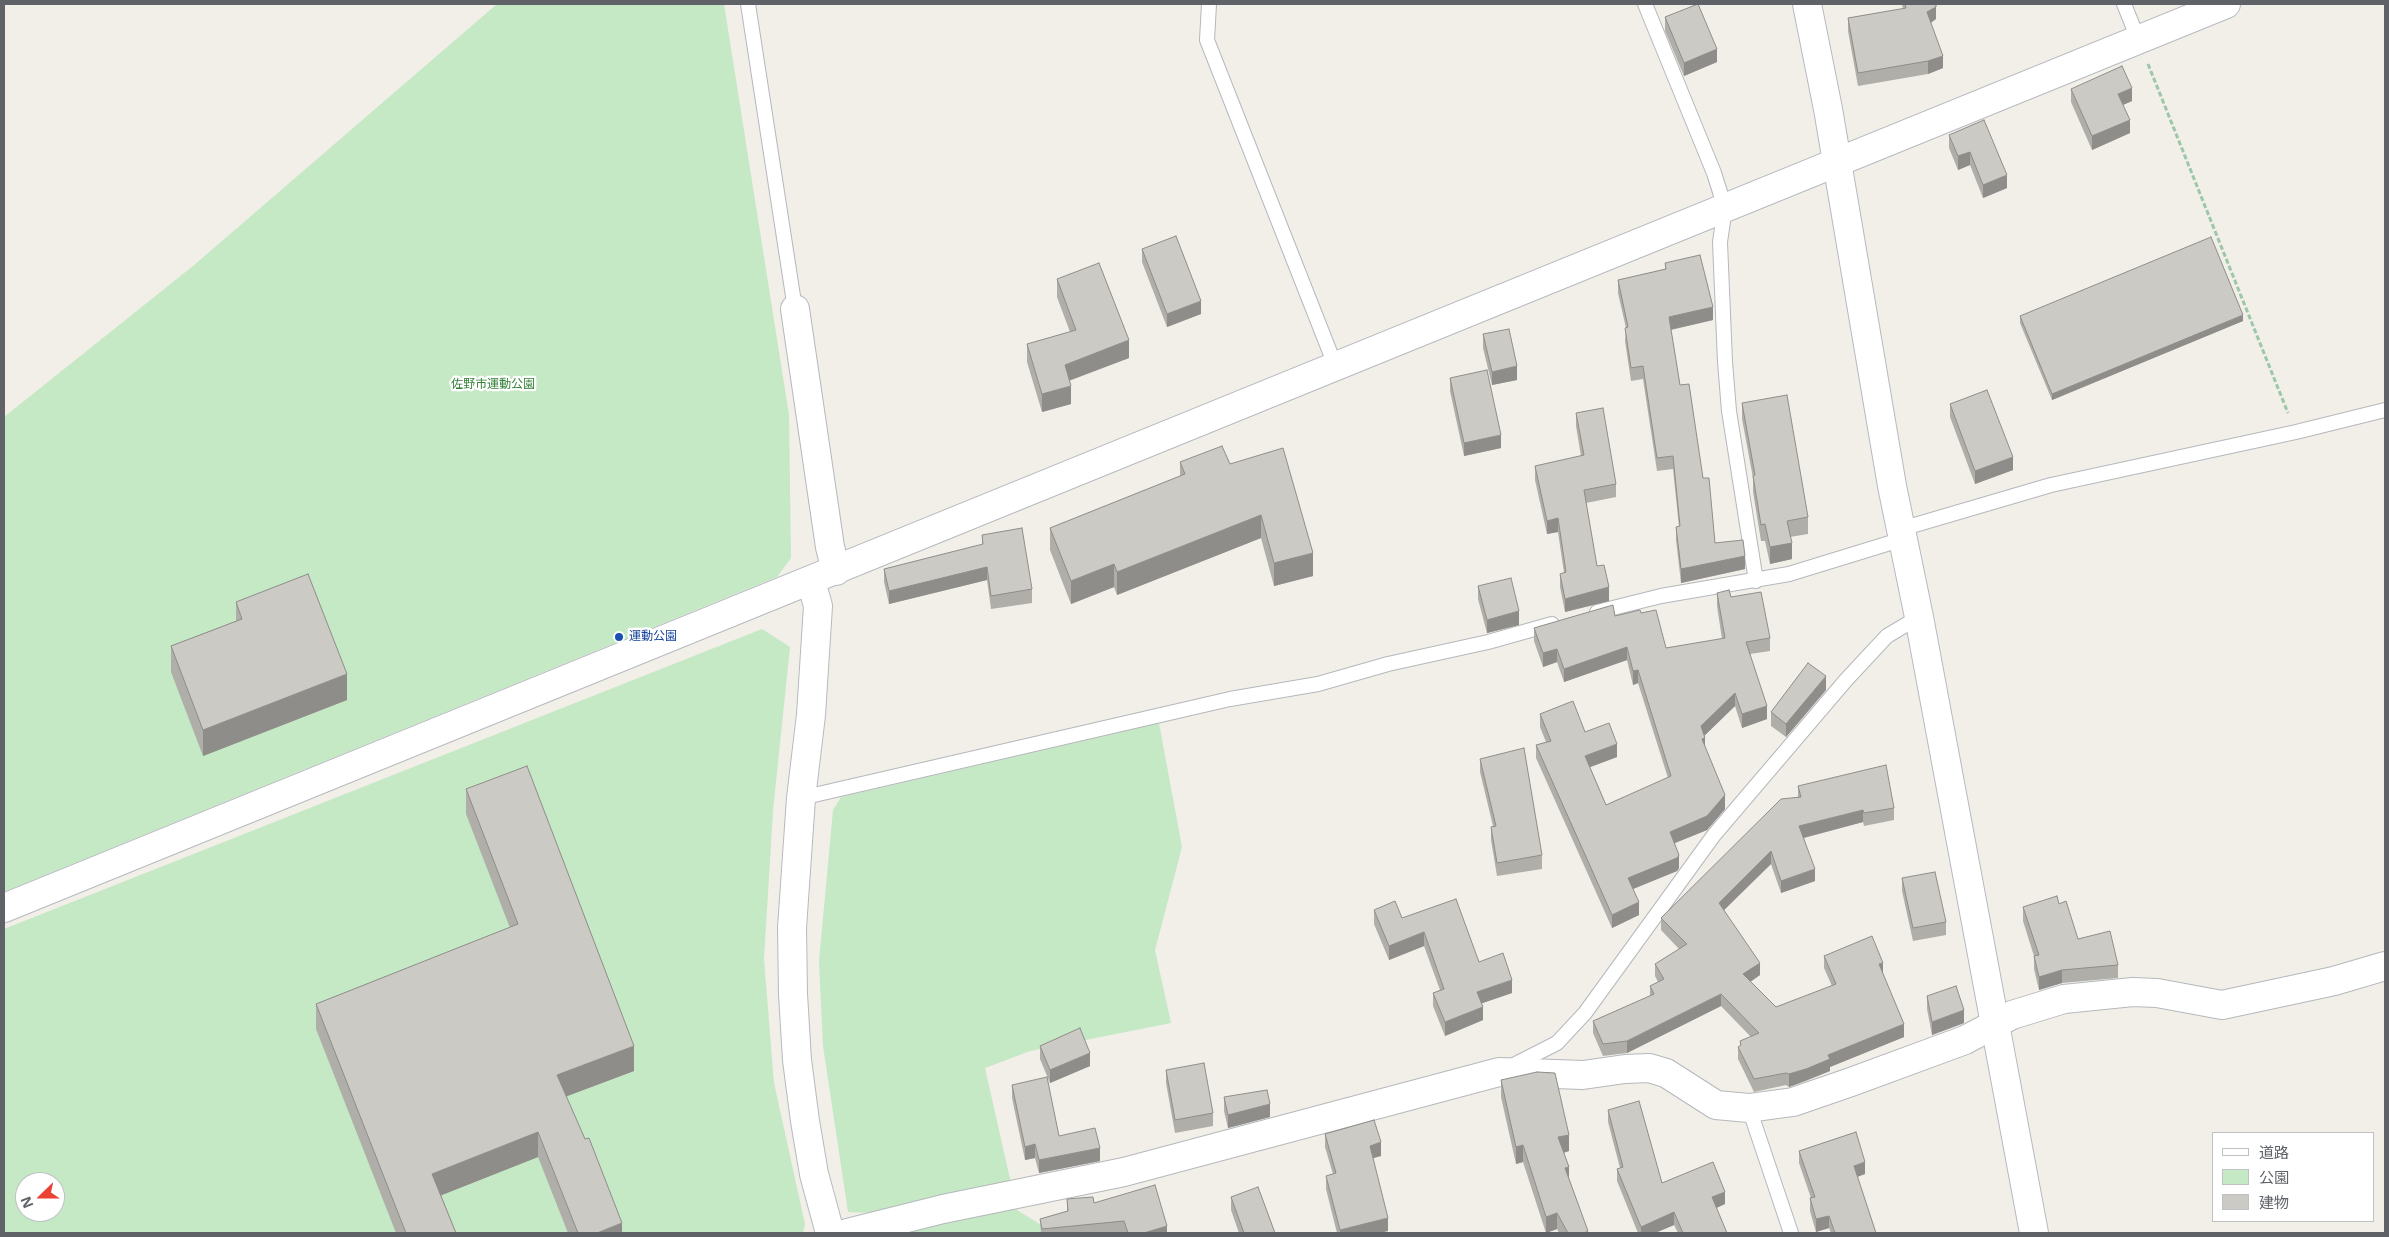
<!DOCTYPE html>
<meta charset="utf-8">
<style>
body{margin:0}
#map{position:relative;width:2389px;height:1237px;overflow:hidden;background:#f1efe8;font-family:"Noto Sans","Noto Sans JP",sans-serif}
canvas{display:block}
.frame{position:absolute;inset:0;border:5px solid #5f6368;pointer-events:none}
.legend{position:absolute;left:2212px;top:1132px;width:162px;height:90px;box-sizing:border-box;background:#fff;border:1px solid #bfc1c3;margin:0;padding:6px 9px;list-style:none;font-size:15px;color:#5f6368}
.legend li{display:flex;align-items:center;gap:10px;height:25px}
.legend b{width:25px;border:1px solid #bfc1c3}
.north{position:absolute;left:15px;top:1172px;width:50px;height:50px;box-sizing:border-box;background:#fff;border:1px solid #bfc1c3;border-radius:50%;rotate:248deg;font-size:14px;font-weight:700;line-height:20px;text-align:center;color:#5f6368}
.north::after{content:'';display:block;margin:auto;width:18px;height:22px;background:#ea4335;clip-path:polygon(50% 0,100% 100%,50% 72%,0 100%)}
</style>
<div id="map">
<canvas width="2389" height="1237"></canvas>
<div class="frame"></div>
<ul class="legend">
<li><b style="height:6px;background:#fff"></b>道路</li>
<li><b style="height:14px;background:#c5e8c5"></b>公園</li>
<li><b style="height:14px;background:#cccac5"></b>建物</li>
</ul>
<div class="north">N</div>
</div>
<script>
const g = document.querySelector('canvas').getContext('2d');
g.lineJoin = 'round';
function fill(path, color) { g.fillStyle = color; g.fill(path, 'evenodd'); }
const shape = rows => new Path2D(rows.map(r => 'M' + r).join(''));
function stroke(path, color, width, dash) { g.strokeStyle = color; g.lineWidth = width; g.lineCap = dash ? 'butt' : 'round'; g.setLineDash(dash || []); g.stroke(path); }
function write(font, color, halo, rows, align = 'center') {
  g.font = font + ' "Noto Sans","Noto Sans JP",sans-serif'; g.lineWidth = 4.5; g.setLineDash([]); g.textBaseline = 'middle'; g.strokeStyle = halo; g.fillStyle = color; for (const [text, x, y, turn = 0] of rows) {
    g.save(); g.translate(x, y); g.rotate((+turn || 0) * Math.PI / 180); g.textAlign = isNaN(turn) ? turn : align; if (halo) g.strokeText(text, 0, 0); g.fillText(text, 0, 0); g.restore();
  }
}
fill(shape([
 [497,4,724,4,789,415,791,558,777,577,4,892,4,417,193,266],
 [762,629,790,647,773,811,764,959,774,1083,805,1224,803,1233,4,1233,4,929],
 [25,1182,55,1182,55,1212,25,1212],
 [1159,723,1182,847,1155,950,1171,1023,1030,1051,985,1068,1017,1210,1054,1233,878,1233,874,1213,848,1212,823,1046,819,961,833,810,841,797]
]), '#c5e8c5');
const lane = shape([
 [748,4,795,309],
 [1209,4,1207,40,1335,365],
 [1645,4,1714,173,1725,208,1720,242,1725,362,1729,411,1756,581],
 [2124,4,2138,39],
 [1901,529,2051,485,2296,432,2385,410],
 [1597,612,1661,596,1789,574,1903,539],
 [801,798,1230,699,1318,684,1388,664,1488,642,1552,624],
 [1508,1068,1557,1043,1585,1013,1714,835,1846,680,1887,636,1919,617],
 [1749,1108,1791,1233]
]);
const street = shape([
 [795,309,830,547,836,571],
 [847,1233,943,1209,1124,1172,1499,1072,1583,1075,1625,1069,1649,1068,1666,1073,1716,1105,1749,1108,1793,1102,1851,1082,1965,1040,2012,1015,2064,999,2133,992,2157,993,2222,1005,2334,981,2385,966]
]);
const secondary = shape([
 [1807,4,1828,109,1892,486,1919,617,2034,1233],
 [811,581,818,606,811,715,801,798,792,928,793,994,797,1060,805,1121,814,1174,830,1233],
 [4,908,2226,4]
]);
stroke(lane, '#b5b8bc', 16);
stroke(street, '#b5b8bc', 30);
stroke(secondary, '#b6babf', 30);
stroke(shape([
 [2148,64,2288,413]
]), '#9cc7a9', 3, [5, 2.5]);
stroke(lane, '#fff', 14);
stroke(street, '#fff', 28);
stroke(secondary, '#fff', 28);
fill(shape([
 [1902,4,1936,4,1936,19,1931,23,1943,68,1928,74,1858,86,1848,31,1848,18,1903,9],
 [1665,17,1717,62,1684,76,1665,31],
 [2071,89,2132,101,2123,105,2130,133,2092,150,2071,102],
 [1984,120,2007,188,1983,198,1970,165,1958,170,1949,148,1949,135],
 [1142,249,1201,314,1167,327,1142,262],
 [1665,263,1713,320,1671,330,1680,385,1703,478,1715,543,1745,569,1681,583,1676,540,1676,527,1679,527,1673,469,1657,471,1643,379,1631,381,1625,341,1626,328,1618,293,1618,280,1665,269],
 [1057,279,1129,358,1069,381,1071,404,1042,412,1027,362,1027,344,1070,332,1057,297],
 [2020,316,2243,321,2052,400,2020,323],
 [1483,334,1517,380,1492,385,1483,348],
 [1450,378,1501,448,1464,456,1450,391],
 [1742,403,1808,517,1808,534,1790,537,1792,559,1770,564,1765,541,1761,541,1753,492,1753,478,1742,419],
 [1950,404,2013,470,1975,484,1950,417],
 [1576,413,1616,484,1616,497,1586,503,1597,566,1609,601,1565,612,1560,587,1560,574,1564,573,1558,532,1547,534,1535,480,1535,466,1581,456,1576,426],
 [1180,462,1230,464,1313,576,1274,586,1261,538,1117,595,1114,587,1071,604,1050,550,1050,528,1180,476],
 [982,535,1032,589,1032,603,991,609,987,580,889,604,884,582,884,569,982,545],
 [1478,586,1519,625,1487,633,1478,599],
 [1717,593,1731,597,1770,638,1770,651,1750,654,1767,719,1742,728,1735,706,1704,736,1705,747,1725,809,1707,830,1675,843,1679,868,1677,871,1633,889,1639,915,1612,928,1536,758,1536,745,1546,742,1540,727,1540,714,1585,732,1617,757,1590,767,1606,805,1668,778,1638,683,1633,685,1627,660,1564,682,1557,662,1543,667,1534,641,1534,628,1641,613,1666,648,1722,639,1717,606],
 [236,602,347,700,203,756,171,672,171,646,236,621],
 [1826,690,1786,737,1771,726,1771,712],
 [1480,759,1542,855,1542,869,1497,876,1491,840,1491,827,1493,826,1480,772],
 [1798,786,1894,808,1894,820,1864,826,1863,822,1804,838,1815,881,1781,893,1771,864,1724,910,1760,975,1750,982,1776,1007,1832,986,1824,968,1824,956,1883,975,1904,1037,1830,1067,1830,1071,1806,1081,1789,1087,1786,1085,1754,1092,1738,1059,1738,1047,1740,1046,1740,1041,1751,1037,1721,1006,1627,1053,1603,1056,1593,1033,1593,1021,1650,996,1650,986,1658,982,1655,976,1655,964,1679,949,1661,930,1661,918,1798,797],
 [466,789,634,1071,566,1096,622,1233,568,1233,538,1157,441,1195,456,1233,396,1233,316,1029,316,1004,510,928,466,814],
 [1902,878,1946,922,1946,935,1913,941,1902,891],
 [2059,904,2078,939,2118,965,2118,978,2062,983,2039,990,2034,969,2034,956,2023,921,2023,907],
 [1374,910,1402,918,1479,962,1512,993,1482,1003,1483,1020,1445,1036,1433,1006,1433,993,1440,990,1424,946,1389,960,1374,924],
 [1927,996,1964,1023,1932,1035,1927,1009],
 [1040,1046,1090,1066,1050,1083,1040,1059],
 [1166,1070,1213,1113,1213,1126,1175,1133,1166,1083],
 [1501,1080,1569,1151,1564,1153,1569,1179,1588,1233,1559,1233,1557,1229,1546,1233,1523,1162,1516,1164,1501,1097],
 [1012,1085,1059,1136,1100,1161,1039,1173,1035,1158,1025,1160,1012,1098],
 [1224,1097,1270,1117,1228,1128,1224,1111],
 [1608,1110,1662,1183,1725,1204,1716,1208,1727,1233,1678,1233,1674,1225,1655,1233,1638,1233,1617,1181,1617,1169,1620,1168,1608,1122],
 [1325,1134,1381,1156,1373,1158,1388,1231,1379,1233,1337,1233,1326,1189,1326,1176,1333,1174,1325,1147],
 [1799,1151,1865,1174,1857,1177,1876,1233,1831,1233,1829,1228,1816,1232,1810,1211,1810,1198,1811,1198,1799,1163],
 [1231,1197,1275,1233,1239,1233,1231,1210],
 [1067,1199,1094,1203,1167,1233,1124,1233,1124,1232,1113,1233,1041,1233,1040,1219,1067,1211]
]), '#afaea9');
fill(shape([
 [1936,7,1936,19,1927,25,1927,12],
 [1717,49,1717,62,1684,76,1684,63],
 [1943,56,1943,68,1928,74,1928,61],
 [2132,88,2132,101,2118,107,2118,94],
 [2130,120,2130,133,2092,150,2092,136],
 [1970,152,1970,165,1958,170,1958,156],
 [2007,175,2007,188,1983,198,1983,185],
 [1201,301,1201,314,1167,327,1167,314],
 [1713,307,1713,320,1669,330,1669,317],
 [2243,315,2243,321,2052,400,2052,394],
 [1129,340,1129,358,1065,382,1065,365],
 [1517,366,1517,380,1492,385,1492,372],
 [1071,386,1071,404,1042,412,1042,394],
 [1501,435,1501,448,1464,456,1464,443],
 [2013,457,2013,470,1975,484,1975,471],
 [1261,515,1261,538,1117,595,1117,572],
 [1558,518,1558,532,1547,534,1547,521],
 [1792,543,1792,559,1770,564,1770,547],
 [1313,553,1313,576,1274,586,1274,563],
 [1745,556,1745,569,1681,583,1681,569],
 [1114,564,1114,587,1071,604,1071,581],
 [987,567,987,580,889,604,889,591],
 [1609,587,1609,601,1565,612,1565,599],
 [1519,611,1519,625,1487,633,1487,620],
 [1627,647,1627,660,1564,682,1564,669],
 [1557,649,1557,662,1543,667,1543,653],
 [1638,670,1638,683,1633,685,1633,671],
 [347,674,347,700,203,756,203,730],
 [1826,676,1826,690,1786,737,1786,724],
 [1735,693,1735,706,1701,739,1701,726],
 [1767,706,1767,719,1742,728,1742,714],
 [1705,738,1705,752,1702,739],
 [1617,744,1617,757,1585,769,1585,756],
 [1725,795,1725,809,1707,830,1670,845,1670,832],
 [1863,810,1863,822,1799,839,1799,826],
 [1771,851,1771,864,1719,915,1719,903],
 [1679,855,1679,868,1677,871,1628,891,1628,878],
 [1815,869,1815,881,1781,893,1781,881],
 [1639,902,1639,915,1612,928,1612,915],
 [1424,932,1424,946,1389,960,1389,946],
 [1760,963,1760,975,1743,987,1743,974],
 [1883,963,1883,975,1879,964],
 [2062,970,2062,983,2039,990,2039,977],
 [1512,980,1512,993,1477,1005,1477,992],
 [1721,994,1721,1006,1627,1053,1627,1041],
 [1483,1007,1483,1020,1445,1036,1445,1022],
 [1964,1010,1964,1023,1932,1035,1932,1022],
 [1904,1024,1904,1037,1830,1067,1830,1071,1789,1087,1789,1074,1828,1055],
 [634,1046,634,1071,557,1100,557,1075],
 [1090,1053,1090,1066,1050,1083,1050,1070],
 [1270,1104,1270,1117,1228,1128,1228,1115],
 [538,1132,538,1157,432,1199,432,1174],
 [1569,1135,1569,1151,1558,1154,1558,1137],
 [1381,1142,1381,1156,1370,1159,1370,1146],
 [1035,1144,1035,1158,1025,1160,1025,1147],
 [1523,1145,1523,1162,1516,1164,1516,1147],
 [1100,1148,1100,1161,1039,1173,1039,1160],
 [1865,1162,1865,1174,1854,1178,1854,1166],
 [1569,1167,1569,1183,1565,1168],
 [1725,1192,1725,1204,1712,1210,1712,1197],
 [1674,1212,1674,1225,1655,1233,1641,1233,1641,1227],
 [1557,1213,1557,1229,1546,1233,1546,1217],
 [1829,1216,1829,1228,1816,1232,1816,1219],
 [1388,1218,1388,1231,1379,1233,1340,1233,1340,1230],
 [622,1223,622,1233,597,1233],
 [1167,1226,1167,1233,1144,1233]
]), '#8f8d8a');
const building = shape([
 [1698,4,1717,49,1684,63,1665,17,1698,4],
 [1905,4,1936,4,1936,7,1927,12,1943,56,1928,61,1858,73,1848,18,1906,8,1905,4],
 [2122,66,2132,88,2118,94,2130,120,2092,136,2071,89,2122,66],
 [1984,120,2007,175,1983,185,1970,152,1958,156,1949,135,1984,120],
 [1176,236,1201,301,1167,314,1142,249,1176,236],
 [2211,237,2243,315,2052,394,2020,316,2211,237],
 [1700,255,1713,307,1669,317,1680,385,1689,384,1703,478,1709,478,1715,543,1743,540,1745,556,1681,569,1676,527,1680,526,1673,456,1657,458,1643,366,1631,368,1625,328,1628,327,1618,280,1666,269,1665,263,1700,255],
 [1099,263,1129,340,1065,365,1071,386,1042,394,1027,344,1076,330,1057,279,1099,263],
 [1509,329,1517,366,1492,372,1483,334,1509,329],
 [1487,370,1501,435,1464,443,1450,378,1487,370],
 [1987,390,2013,457,1975,471,1950,404,1987,390],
 [1787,395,1808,517,1787,521,1792,543,1770,547,1765,524,1761,525,1753,476,1755,475,1742,403,1787,395],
 [1603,408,1616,484,1584,490,1597,566,1604,565,1609,587,1565,599,1560,574,1566,572,1558,518,1547,521,1535,466,1584,455,1576,413,1603,408],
 [1222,446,1230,464,1283,448,1313,553,1274,563,1261,515,1117,572,1114,564,1071,581,1050,528,1185,474,1180,462,1222,446],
 [1022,528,1032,589,991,596,987,567,889,591,884,569,983,544,982,535,1022,528],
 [308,574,347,674,203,730,171,646,242,619,236,602,308,574],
 [1511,578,1519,611,1487,620,1478,586,1511,578],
 [1729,590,1731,597,1761,592,1770,638,1746,642,1767,706,1742,714,1735,693,1701,726,1705,738,1702,739,1725,795,1707,816,1670,832,1679,855,1677,858,1628,878,1639,902,1612,915,1536,745,1551,741,1540,714,1573,701,1585,732,1609,723,1617,744,1585,756,1606,805,1671,776,1638,670,1633,671,1627,647,1564,669,1557,649,1543,653,1534,628,1613,605,1615,616,1640,610,1641,613,1656,610,1666,648,1725,638,1717,593,1729,590],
 [1808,663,1826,676,1786,724,1771,712,1808,663],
 [1524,748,1542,855,1497,863,1491,827,1496,826,1480,759,1524,748],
 [1886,765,1894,808,1864,813,1863,810,1799,826,1815,869,1781,881,1771,851,1719,903,1760,963,1743,974,1776,1007,1836,984,1824,956,1872,936,1883,963,1879,964,1904,1024,1828,1055,1830,1059,1806,1069,1789,1074,1786,1073,1754,1079,1738,1047,1741,1045,1740,1041,1759,1033,1721,994,1627,1041,1603,1044,1593,1021,1654,994,1650,986,1664,979,1655,964,1687,944,1661,918,1781,799,1801,797,1798,786,1886,765],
 [527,766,634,1046,557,1075,585,1139,589,1138,622,1223,597,1233,578,1233,538,1132,432,1174,456,1233,406,1233,316,1004,518,924,466,789,527,766],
 [1935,872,1946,922,1913,928,1902,878,1935,872],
 [2057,896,2059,904,2066,901,2078,939,2110,931,2118,965,2062,970,2039,977,2034,956,2039,955,2023,907,2057,896],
 [1456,899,1479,962,1503,953,1512,980,1477,992,1483,1007,1445,1022,1433,993,1444,989,1424,932,1389,946,1374,910,1395,901,1402,918,1456,899],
 [1956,986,1964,1010,1932,1022,1927,996,1956,986],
 [1080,1028,1090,1053,1050,1070,1040,1046,1080,1028],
 [1204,1063,1213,1113,1175,1120,1166,1070,1204,1063],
 [1537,1072,1555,1073,1569,1135,1558,1137,1569,1167,1565,1168,1588,1231,1584,1233,1568,1233,1557,1213,1546,1217,1523,1145,1516,1147,1501,1080,1537,1072],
 [1047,1077,1059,1136,1095,1128,1100,1148,1039,1160,1035,1144,1025,1147,1012,1085,1047,1077],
 [1267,1090,1270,1104,1228,1115,1224,1097,1267,1090],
 [1639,1101,1662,1183,1713,1162,1725,1192,1712,1197,1727,1233,1683,1233,1674,1212,1641,1227,1617,1169,1623,1167,1608,1110,1639,1101],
 [1374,1120,1381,1142,1370,1146,1388,1218,1340,1230,1326,1176,1336,1173,1325,1134,1374,1120],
 [1856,1132,1865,1162,1854,1166,1876,1233,1835,1233,1829,1216,1816,1219,1810,1198,1815,1197,1799,1151,1856,1132],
 [1155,1185,1167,1226,1144,1233,1128,1233,1124,1221,1042,1229,1040,1219,1068,1211,1067,1199,1093,1197,1094,1203,1155,1185],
 [1258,1187,1275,1233,1244,1233,1231,1197,1258,1187]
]);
fill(building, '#cccac5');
stroke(building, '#8f8d8a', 1);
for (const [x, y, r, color] of [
 [619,637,5,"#1a4fb4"]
]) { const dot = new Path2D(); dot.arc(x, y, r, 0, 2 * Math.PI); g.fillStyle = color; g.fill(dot); stroke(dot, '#fff', 2); }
write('12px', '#348238', '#fff', [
 ["佐野市運動公園",493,385]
]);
write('12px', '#164399', '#fff', [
 ["運動公園",629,637]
], 'left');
</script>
